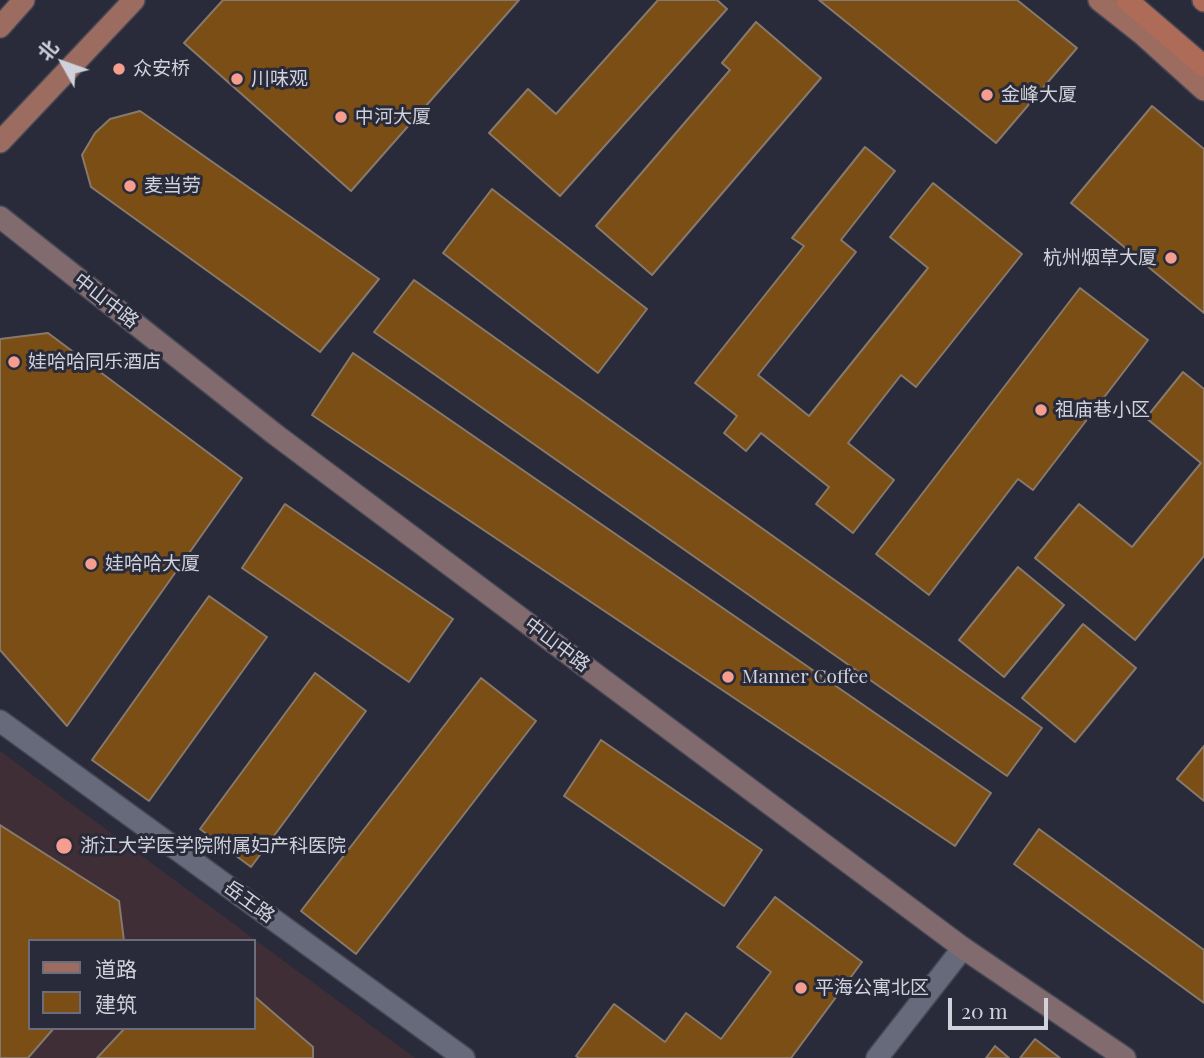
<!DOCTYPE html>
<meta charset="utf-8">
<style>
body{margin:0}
#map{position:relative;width:1204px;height:1058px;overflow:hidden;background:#292b3a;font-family:"Playfair Display","Noto Sans SC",serif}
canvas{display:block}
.legend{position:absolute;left:28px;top:939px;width:228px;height:91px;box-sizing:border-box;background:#292b3a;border:2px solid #6b6d7a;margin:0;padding:9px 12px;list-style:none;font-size:21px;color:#cfd1db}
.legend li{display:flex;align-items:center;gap:14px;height:35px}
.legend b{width:35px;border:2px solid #6b6d7a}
.north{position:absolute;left:28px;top:28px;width:70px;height:70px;-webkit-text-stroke:5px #292b3a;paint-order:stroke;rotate:310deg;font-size:19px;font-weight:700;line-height:28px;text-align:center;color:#cfd1db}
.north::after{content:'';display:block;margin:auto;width:24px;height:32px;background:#cfd1db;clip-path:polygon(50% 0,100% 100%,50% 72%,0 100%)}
.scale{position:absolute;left:948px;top:998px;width:100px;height:32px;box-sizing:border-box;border:4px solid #cfd1db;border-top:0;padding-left:9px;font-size:21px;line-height:24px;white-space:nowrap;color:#cfd1db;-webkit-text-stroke:5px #292b3a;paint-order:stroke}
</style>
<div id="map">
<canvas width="1204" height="1058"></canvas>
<ul class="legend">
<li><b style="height:9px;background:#9c6c61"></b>道路</li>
<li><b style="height:19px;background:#7a4e14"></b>建筑</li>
</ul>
<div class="north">北</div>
<div class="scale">20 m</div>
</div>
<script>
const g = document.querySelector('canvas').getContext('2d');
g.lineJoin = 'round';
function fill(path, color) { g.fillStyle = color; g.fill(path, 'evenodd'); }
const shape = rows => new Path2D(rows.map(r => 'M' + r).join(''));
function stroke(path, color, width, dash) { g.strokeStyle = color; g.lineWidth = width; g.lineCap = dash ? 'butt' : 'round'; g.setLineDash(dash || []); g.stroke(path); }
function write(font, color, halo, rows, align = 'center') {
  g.font = font + ' "Playfair Display","Noto Sans SC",serif'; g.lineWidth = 6; g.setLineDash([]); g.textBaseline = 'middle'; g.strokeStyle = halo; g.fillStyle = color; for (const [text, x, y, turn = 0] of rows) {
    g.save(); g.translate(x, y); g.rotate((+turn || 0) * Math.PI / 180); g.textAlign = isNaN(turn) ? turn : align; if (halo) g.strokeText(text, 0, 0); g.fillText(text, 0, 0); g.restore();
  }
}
fill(shape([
 [0,751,415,1058,0,1058],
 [30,941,254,941,254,1028,30,1028]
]), '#402e36');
const building = shape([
 [223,0,519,0,351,191,184,43,223,0],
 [658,0,717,0,727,9,560,196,489,133,528,89,556,114,658,0],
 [819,0,1017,0,1077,48,996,143,819,0],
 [756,22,821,78,652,275,596,226,730,70,722,63,756,22],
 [1152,106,1204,149,1204,313,1071,203,1152,106],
 [140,111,379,279,320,352,91,187,82,155,95,133,110,119,140,111],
 [865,147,895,171,841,240,856,252,758,375,809,416,928,268,890,237,933,183,1022,254,916,387,901,375,848,443,894,480,853,533,816,504,829,487,761,433,746,451,724,433,737,416,695,383,804,246,792,238,865,147],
 [492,189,647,309,598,373,443,253,492,189],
 [414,280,1042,728,1007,776,374,332,414,280],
 [1080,288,1148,340,1033,490,1018,479,929,595,876,554,1080,288],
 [48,333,242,478,67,726,0,650,0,339,48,333],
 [353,353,991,793,955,846,312,415,353,353],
 [1183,372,1204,389,1204,556,1135,640,1035,558,1079,504,1132,547,1201,463,1146,418,1183,372],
 [285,504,453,619,409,682,242,568,285,504],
 [1018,567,1064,605,1004,677,959,640,1018,567],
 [209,596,267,637,149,801,92,760,209,596],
 [1083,624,1136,668,1075,742,1022,698,1083,624],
 [315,673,366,711,251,867,200,829,315,673],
 [481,678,536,721,356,954,301,911,481,678],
 [601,740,762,850,724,906,564,796,601,740],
 [1204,746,1204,801,1177,779,1204,746],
 [0,825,119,901,124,941,30,941,30,1028,54,1028,28,1058,0,1058,0,825],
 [1039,829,1204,950,1204,1003,1014,864,1039,829],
 [775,897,862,962,791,1058,579,1058,576,1056,614,1004,665,1042,686,1013,721,1039,771,972,737,947,775,897],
 [254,996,313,1047,313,1058,97,1058,125,1028,254,1028,254,996],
 [1035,1039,1060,1058,1020,1058,1035,1039],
 [995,1046,1009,1058,986,1058,995,1046]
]);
fill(building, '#7a4e14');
stroke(building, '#87796b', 2);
const minor = shape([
 [0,721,464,1058],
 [877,1058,963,948]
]);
const secondary = shape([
 [0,217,276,435,602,679,963,948,1125,1058]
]);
const primary = shape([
 [1099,0,1142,34,1204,90],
 [0,27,24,0],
 [0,142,134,0]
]);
const trunk = shape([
 [1127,0,1204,66],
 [1203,0,1204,1]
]);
stroke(minor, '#474855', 24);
stroke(secondary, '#474855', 24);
stroke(primary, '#474855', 24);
stroke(trunk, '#474855', 24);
stroke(minor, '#676a7b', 21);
stroke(secondary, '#826b6e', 21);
stroke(primary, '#9c6c61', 21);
stroke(trunk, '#ae6c58', 21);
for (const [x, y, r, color] of [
 [119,69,7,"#f59d8e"],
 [237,79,7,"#f59d8e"],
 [987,95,7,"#f59d8e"],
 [341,117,7,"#f59d8e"],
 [130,186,7,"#f59d8e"],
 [1171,258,7,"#f59d8e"],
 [14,362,7,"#f59d8e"],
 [1041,410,7,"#f59d8e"],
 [91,564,7,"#f59d8e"],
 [728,677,7,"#f59d8e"],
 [64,846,9,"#f59d8e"],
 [801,988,7,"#f59d8e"]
]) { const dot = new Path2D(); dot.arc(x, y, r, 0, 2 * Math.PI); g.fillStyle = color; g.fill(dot); stroke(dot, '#292b3a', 2.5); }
write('19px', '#cfd1db', '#292b3a', [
 ["众安桥",133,69],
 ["川味观",251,79],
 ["金峰大厦",1001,95],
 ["中河大厦",355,117],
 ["麦当劳",144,186],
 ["杭州烟草大厦",1157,258,"right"],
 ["娃哈哈同乐酒店",28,362],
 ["祖庙巷小区",1055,410],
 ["娃哈哈大厦",105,564],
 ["Manner Coffee",742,677],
 ["浙江大学医学院附属妇产科医院",80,846],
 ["平海公寓北区",815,988]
], 'left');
write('19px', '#cfd1db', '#292b3a', [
 ["中山中路",106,301,38],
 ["中山中路",557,645,37],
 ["岳王路",249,902,36]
]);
</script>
